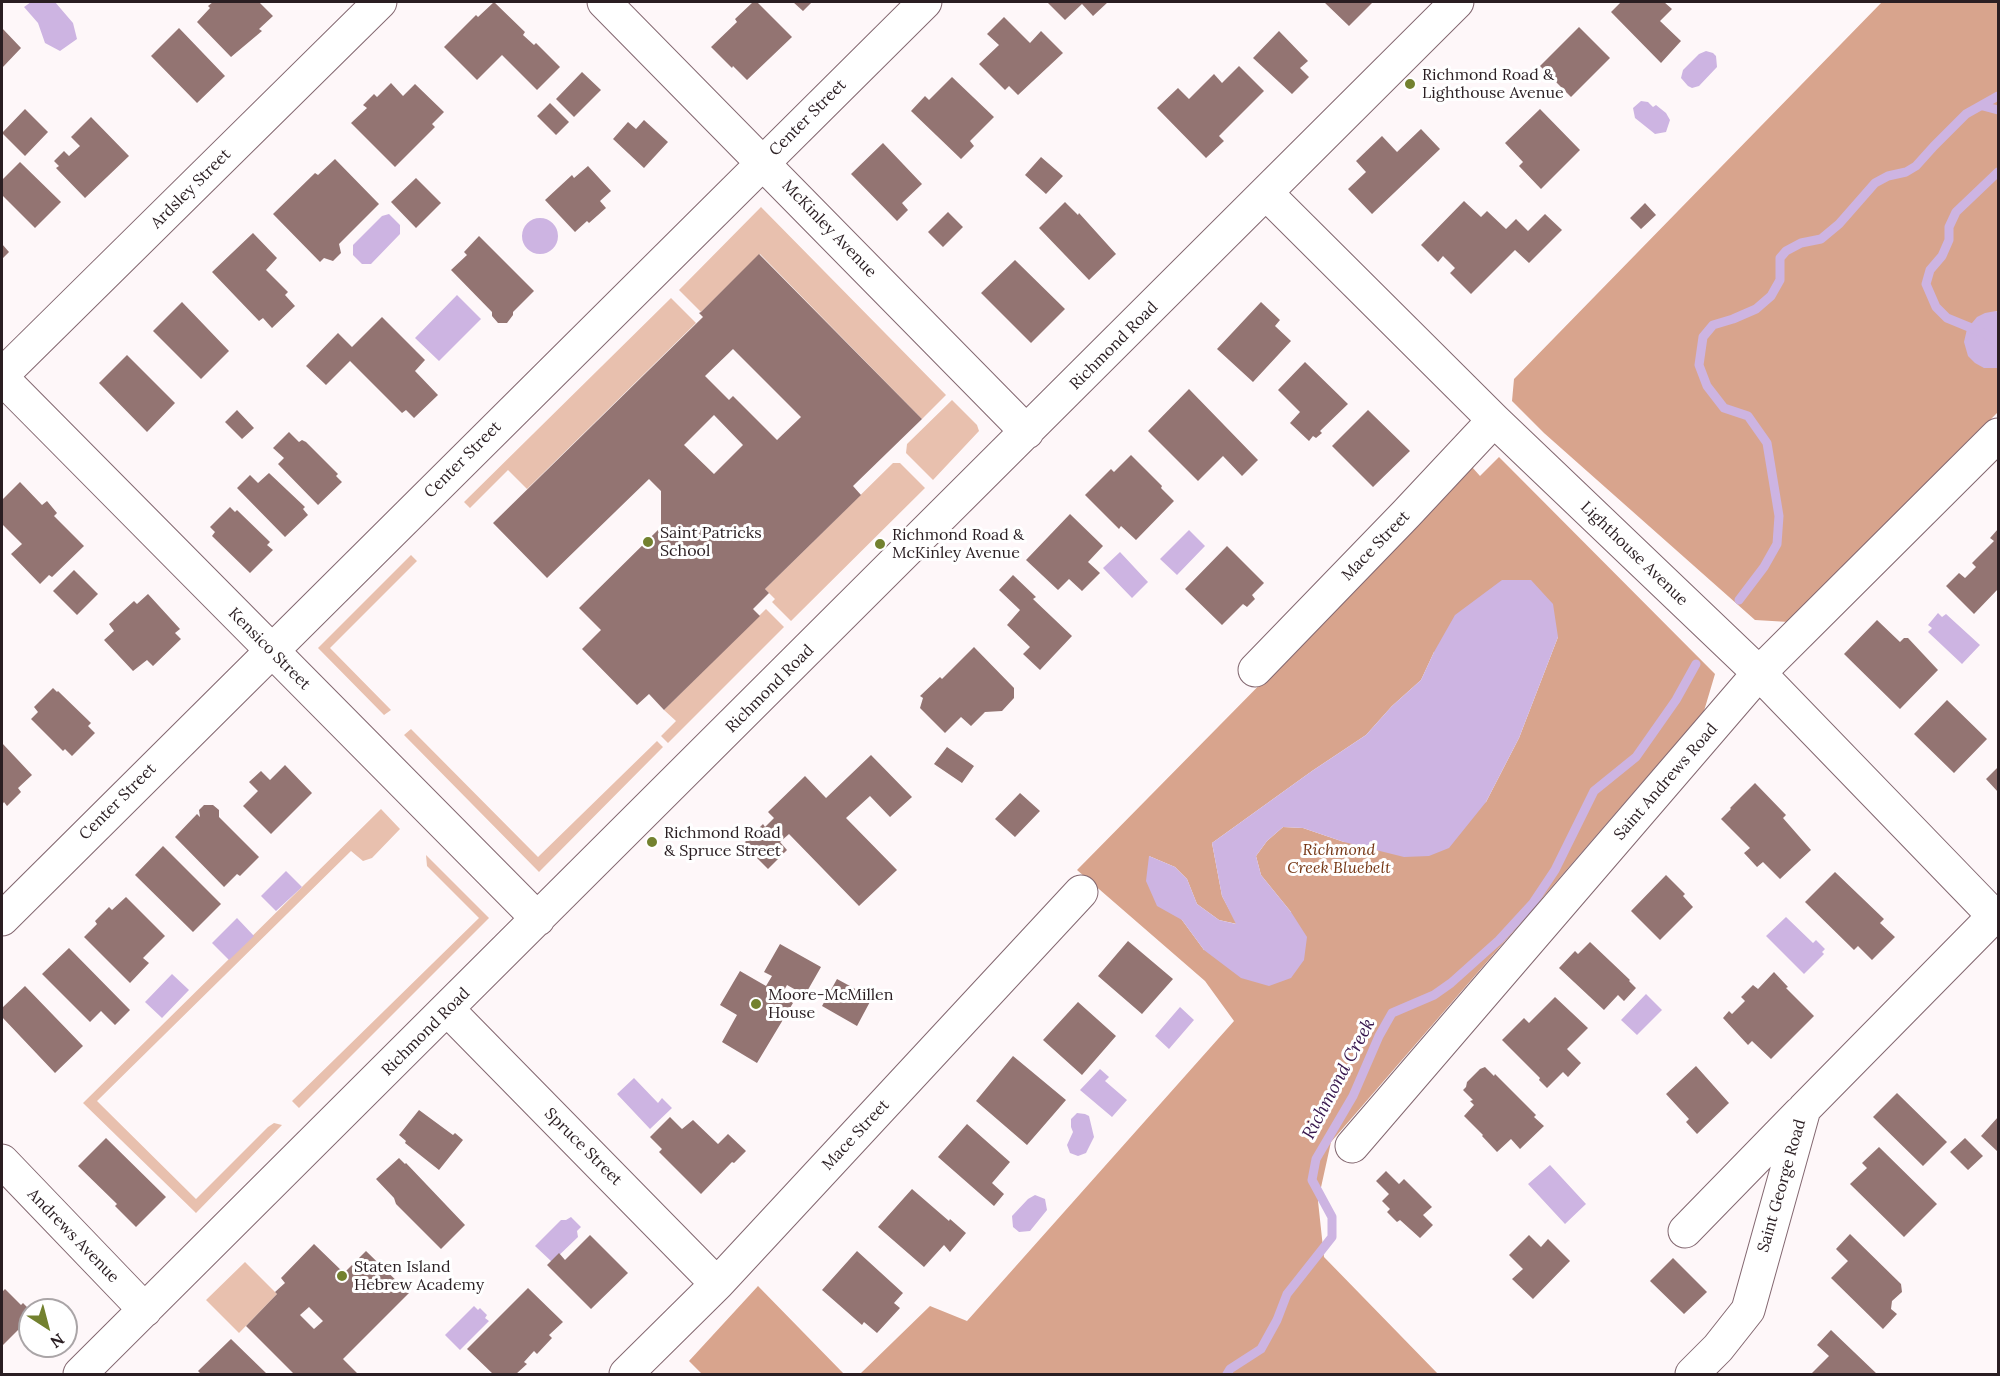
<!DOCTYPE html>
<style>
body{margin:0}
#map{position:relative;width:2000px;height:1376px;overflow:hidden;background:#fef7f9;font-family:Lora,serif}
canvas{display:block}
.frame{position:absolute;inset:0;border:3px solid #2a1e22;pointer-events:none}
.north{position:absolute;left:18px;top:1298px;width:60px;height:60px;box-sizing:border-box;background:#fff;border:2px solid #aaa5a7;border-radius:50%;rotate:144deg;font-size:16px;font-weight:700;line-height:24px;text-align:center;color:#2a1e22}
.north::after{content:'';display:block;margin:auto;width:21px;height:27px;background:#73812f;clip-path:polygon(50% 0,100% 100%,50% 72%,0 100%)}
</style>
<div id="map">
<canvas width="2000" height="1376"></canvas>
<div class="frame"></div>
<div class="north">N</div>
</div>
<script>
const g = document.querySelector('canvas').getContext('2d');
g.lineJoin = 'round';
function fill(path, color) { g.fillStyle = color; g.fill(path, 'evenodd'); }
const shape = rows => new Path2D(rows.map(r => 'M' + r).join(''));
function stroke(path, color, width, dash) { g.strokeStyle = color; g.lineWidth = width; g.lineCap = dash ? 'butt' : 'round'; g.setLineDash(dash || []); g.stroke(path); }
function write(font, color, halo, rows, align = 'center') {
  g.font = font + ' Lora,serif'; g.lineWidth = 6; g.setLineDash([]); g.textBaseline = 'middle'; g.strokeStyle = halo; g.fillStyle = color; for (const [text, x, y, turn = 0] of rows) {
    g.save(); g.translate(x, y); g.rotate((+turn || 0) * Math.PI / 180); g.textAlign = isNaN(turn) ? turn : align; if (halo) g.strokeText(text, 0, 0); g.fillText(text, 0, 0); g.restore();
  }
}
fill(shape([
 [761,207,946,395,922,419,760,254,701,312,679,290],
 [671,298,696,323,527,489,508,470,470,508,464,502],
 [952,400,977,425,979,431,933,480,906,453,907,444],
 [893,463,900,463,925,488,791,621,772,602,775,599,765,589],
 [411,555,417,561,330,648,391,710,384,715,318,648],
 [766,609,784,627,668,743,661,736,676,721,664,710],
 [411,729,538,857,657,741,663,747,539,872,404,735],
 [381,809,400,829,372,858,363,861,351,851,97,1101,196,1199,268,1127,274,1123,282,1125,196,1213,83,1103],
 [426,855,489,918,299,1108,292,1101,479,918,427,866],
 [245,1262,277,1294,239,1333,206,1300]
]), '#e8c0ae');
fill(shape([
 [1882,2,1998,2,1998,313,1996,311,1984,368,1998,368,1998,412,1789,622,1755,620,1544,433,1512,401,1514,379],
 [1499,457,1715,674,1704,711,1331,1142,1318,1201,1324,1257,1438,1374,860,1374,930,1306,967,1321,1234,1021,1205,981,1077,870,1289,655,1472,467,1480,476],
 [1558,637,1519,738,1486,802,1344,842,1303,828,1283,827,1267,841,1256,856,1261,875,1291,912,1204,950,1182,920,1149,856,1175,867,1187,879,1197,904,1219,920,1237,924,1222,896,1212,843,1312,771,1366,735,1392,706,1421,680,1434,652],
 [758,1286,844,1374,702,1374,689,1361]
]), '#d8a48d');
fill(shape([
 [31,2,55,2,73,23,77,39,60,51,45,43,38,23,24,7],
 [1706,51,1713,53,1716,56,1717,67,1699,86,1692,88,1688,86,1681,78,1683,70,1699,54],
 [1641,101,1648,102,1653,107,1656,105,1666,113,1670,120,1666,132,1655,134,1635,118,1633,108],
 [389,214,400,225,400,234,371,264,362,264,353,255,353,245,382,216],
 '522 236a18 18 0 1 1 36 0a18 18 0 1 1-36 0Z',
 [457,295,481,319,439,361,415,338],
 [1996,311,1998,313,1998,368,1984,368,1975,363,1968,356,1964,342,1967,329,1977,317,1985,313],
 [1189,530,1205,546,1177,575,1160,559],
 [1120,552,1148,582,1132,598,1103,568],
 [1502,580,1531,580,1553,604,1558,637,1519,738,1486,802,1449,848,1429,856,1404,857,1344,842,1303,828,1283,827,1267,841,1256,856,1261,875,1291,912,1307,937,1304,960,1291,978,1269,986,1241,978,1204,950,1182,920,1157,906,1146,881,1149,856,1175,867,1187,879,1197,904,1219,920,1236,924,1222,896,1212,843,1312,771,1366,735,1392,706,1421,680,1434,652,1455,615],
 [1938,613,1942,617,1946,614,1980,645,1962,664,1928,632,1932,628,1928,625],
 [286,871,302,887,276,911,261,896],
 [1786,917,1813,943,1816,940,1825,949,1822,952,1824,954,1804,974,1766,936],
 [237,918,254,936,229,960,212,943],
 [172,974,189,990,162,1018,145,1002],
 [1646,994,1662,1010,1637,1035,1621,1020],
 [1180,1007,1194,1020,1169,1049,1155,1036],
 [1100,1069,1109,1077,1105,1081,1127,1100,1112,1117,1080,1090],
 [634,1078,658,1103,662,1098,672,1108,650,1129,617,1094],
 [1077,1113,1085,1114,1089,1116,1094,1137,1086,1153,1078,1156,1070,1153,1067,1145,1073,1132,1071,1127,1071,1119],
 [1550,1165,1586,1204,1565,1224,1528,1184],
 [1035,1195,1045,1199,1047,1210,1030,1231,1019,1232,1013,1227,1012,1216,1028,1199],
 [571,1217,581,1227,577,1231,578,1237,552,1262,535,1246,561,1220,566,1220],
 [474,1306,478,1310,480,1308,487,1315,485,1318,489,1321,460,1350,445,1335]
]), '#cdb4e2');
stroke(shape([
 [1983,106,1998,110],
 [1998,172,1956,212,1949,227,1949,240,1942,256,1930,270,1926,284,1936,307,1947,318,1986,334,1998,343],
 [1739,600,1764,567,1777,544,1779,516,1767,443,1748,416,1724,408,1707,386,1699,365,1703,337,1713,325,1733,319,1756,309,1771,296,1780,280,1780,258,1786,251,1801,243,1821,239,1839,224,1875,183,1888,176,1906,172,1916,166,1934,146,1966,114,1998,96],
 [1227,1374,1230,1369,1261,1349,1277,1320,1287,1294,1332,1237,1332,1217,1312,1180,1316,1159,1353,1096,1379,1036,1392,1013,1434,995,1451,983,1499,940,1533,903,1555,870,1594,791,1636,757,1676,700,1696,664]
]), '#cdb4e2', 9);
fill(shape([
 [213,2,259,2,273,16,259,29,262,31,231,57,197,22,210,8,208,6],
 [494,2,525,32,523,35,534,45,536,43,560,67,537,90,502,55,477,80,444,47,476,15,478,17],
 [753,2,757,2,792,37,747,80,733,66,732,68,711,47,737,22,735,19],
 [793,2,812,2,803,11],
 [1047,2,1108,2,1093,16,1082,4,1065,20],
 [1324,2,1373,2,1349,26],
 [1621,2,1664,2,1672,9,1660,21,1681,41,1661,63,1611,12],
 [1004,17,1030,43,1041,31,1063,53,1018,95,1009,86,1005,90,979,64,999,45,987,34],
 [1579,27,1610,58,1571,97,1540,66],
 [2,28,21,48,2,68],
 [179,28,225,76,197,103,151,56],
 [1279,31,1308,61,1300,68,1309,77,1292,94,1253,58],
 [1239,66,1264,91,1219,136,1224,141,1206,158,1157,108,1178,88,1189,99,1214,74,1222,83],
 [582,72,601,90,574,117,556,99],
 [952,77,994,117,970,141,974,146,961,159,911,111,925,96,929,100],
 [391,83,403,96,415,84,444,112,432,124,435,127,395,167,351,123,367,108,363,105,374,94,377,97],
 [550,103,569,122,556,135,537,116],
 [25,109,48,132,25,156,2,133],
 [1540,109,1580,150,1541,189,1519,166,1523,162,1505,143],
 [91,117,129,156,85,198,56,168,59,166,54,161,64,151,69,156,80,146,71,137],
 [644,120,668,142,644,168,613,139,628,122,636,129],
 [1421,129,1440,149,1372,214,1348,189,1366,172,1356,161,1382,136,1397,152],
 [883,143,922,184,902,203,908,210,897,221,851,174],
 [1041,157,1063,176,1046,194,1025,175],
 [335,159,379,204,339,244,341,253,333,261,324,258,320,262,273,214,315,173,318,175],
 [20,162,61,202,35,228,2,195,2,180],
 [588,166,611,191,600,201,606,208,589,223,587,221,575,232,545,200,572,175,574,178],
 [416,178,441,203,416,228,391,202],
 [1464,201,1481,217,1487,211,1506,229,1516,219,1528,231,1545,214,1562,230,1529,263,1515,250,1471,294,1450,273,1455,268,1443,256,1438,262,1421,245],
 [1065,202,1078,215,1079,213,1116,254,1089,280,1039,228],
 [1645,203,1656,215,1641,229,1630,218],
 [948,212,963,227,943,247,928,232],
 [253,233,277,258,266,270,288,292,285,295,295,306,272,328,263,318,259,321,212,272],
 [479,236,534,291,513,312,513,315,507,323,498,323,492,316,492,312,451,270,467,255,464,252],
 [2,244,9,252,2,259],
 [759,254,922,419,853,486,861,495,765,589,769,593,753,609,760,616,664,710,649,694,637,705,582,649,601,630,579,608,661,527,661,491,649,479,547,578,493,523,703,317,699,313,701,312],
 [733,349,801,417,777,440,733,396,729,400,705,376],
 [714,415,743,445,714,474,684,445],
 [1015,260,1065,309,1031,343,981,293],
 [182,302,229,351,201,379,153,331],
 [1261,302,1280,320,1275,326,1291,341,1253,382,1217,349],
 [382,317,425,360,415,371,438,395,414,418,406,410,402,413,350,361,326,385,306,366,338,333,352,347],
 [127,355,175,403,147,432,99,383],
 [1305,362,1348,404,1320,431,1322,433,1316,438,1313,436,1309,441,1290,423,1300,412,1278,390],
 [1189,389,1258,460,1242,476,1223,456,1198,481,1148,431],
 [237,410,254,428,242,439,225,422],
 [1368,410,1410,451,1373,487,1332,446],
 [289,432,299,442,302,440,306,442,338,474,336,476,342,482,318,505,278,464,284,458,273,448],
 [1131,455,1162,486,1161,488,1174,501,1136,540,1121,526,1119,529,1085,495,1111,469,1114,472],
 [269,473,305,507,303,509,308,515,285,537,237,488,250,475,258,483],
 [20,482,42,505,47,501,57,513,54,516,84,546,52,577,49,575,40,584,11,554,22,544,2,524,2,500],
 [230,507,235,512,237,510,270,542,267,545,273,550,250,573,212,536,215,532,210,527],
 [1070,514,1103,546,1088,562,1100,573,1082,591,1069,579,1058,590,1026,560],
 [1998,529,1998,589,1974,614,1946,586,1959,573,1965,578,1976,567,1972,563,1994,541,1990,538],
 [1227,546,1264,583,1252,595,1255,599,1247,607,1243,604,1222,625,1185,589],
 [74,570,98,594,77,615,53,591],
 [1013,575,1036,597,1033,599,1072,636,1040,670,1023,654,1030,647,1007,625,1020,610,999,590],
 [148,594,180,629,175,633,181,639,153,666,147,660,133,671,104,640,114,631,109,624,134,601,137,604],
 [1877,620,1900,642,1904,638,1908,638,1938,670,1900,709,1844,654],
 [974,647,1014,688,1014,698,1002,711,985,712,971,726,961,717,945,733,920,708,923,698,920,696,940,677,942,679],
 [53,688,57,692,58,691,91,723,88,726,95,733,72,756,65,749,63,751,31,719,38,712,34,707],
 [1947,700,1987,739,1954,773,1914,734],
 [2,743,32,775,18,788,21,792,7,806,4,802,2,805],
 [947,747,974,766,962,783,934,764],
 [871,755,912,797,890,817,870,796,846,818,897,870,859,906,789,834,780,842,787,850,768,869,743,844,763,824,765,827,774,818,768,812,805,776,826,798],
 [285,765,312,793,271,834,243,806,258,791,249,782,261,771,270,780],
 [1998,767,1998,792,1986,779],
 [1755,783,1786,815,1783,818,1811,850,1780,879,1763,862,1757,867,1744,853,1750,848,1721,819,1731,809,1730,808],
 [1020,793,1040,811,1015,837,995,819],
 [204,805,213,805,219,810,219,817,259,857,240,876,237,874,224,887,175,837,197,814,200,817,199,810],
 [163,846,221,904,193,932,135,875],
 [1835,872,1884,919,1880,923,1895,937,1872,960,1858,946,1854,950,1805,902],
 [1666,875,1685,894,1683,896,1693,907,1660,940,1631,911],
 [126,897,165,936,143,958,149,963,130,983,84,937,97,924,95,921,109,907,112,910],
 [1128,941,1173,979,1142,1014,1098,976],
 [1590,942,1630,980,1629,981,1636,988,1624,1001,1618,995,1604,1010,1559,968,1575,951,1578,954],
 [780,944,821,967,805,995,787,985,781,996,793,1003,757,1063,722,1042,737,1015,720,1005,740,971,766,986,772,976,764,972],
 [69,948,130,1010,115,1025,101,1011,90,1022,42,974],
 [1774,972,1788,987,1786,988,1814,1016,1771,1059,1752,1041,1748,1045,1723,1018,1729,1011,1732,1014,1745,1001,1741,997,1753,985,1758,989],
 [837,979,872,998,857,1026,822,1006],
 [25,986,83,1046,55,1073,2,1017,2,1008],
 [1555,997,1588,1028,1567,1049,1581,1063,1568,1077,1563,1072,1547,1088,1539,1080,1540,1078,1502,1040,1524,1018,1529,1023],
 [1078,1002,1116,1036,1082,1075,1043,1040],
 [1013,1056,1066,1100,1027,1145,976,1101],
 [1696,1066,1729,1103,1697,1134,1686,1122,1689,1119,1666,1094],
 [1485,1067,1494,1076,1495,1074,1536,1115,1534,1117,1544,1126,1520,1149,1511,1139,1497,1152,1482,1136,1483,1135,1464,1116,1474,1105,1470,1101,1473,1100,1463,1090,1466,1087,1467,1082,1480,1069],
 [1897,1093,1947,1142,1923,1166,1873,1117],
 [419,1110,453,1135,455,1133,463,1140,439,1170,405,1143,406,1141,399,1135],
 [670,1117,682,1129,693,1120,718,1144,728,1134,746,1151,734,1163,732,1162,701,1194,659,1152,662,1149,650,1137],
 [1998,1117,1998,1152,1981,1136],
 [967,1124,1010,1162,992,1183,1004,1194,994,1206,938,1157],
 [106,1138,166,1197,136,1227,115,1206,117,1204,78,1166],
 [1965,1138,1983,1156,1968,1170,1950,1152],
 [1879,1147,1937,1204,1904,1237,1850,1184,1867,1168,1862,1163],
 [399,1158,405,1164,406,1163,465,1225,441,1249,396,1204,394,1198,376,1179],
 [1386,1171,1399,1184,1404,1179,1432,1207,1423,1215,1433,1225,1420,1238,1400,1220,1397,1222,1387,1212,1390,1209,1382,1201,1389,1194,1376,1181],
 [912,1189,949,1221,950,1219,966,1233,950,1252,944,1245,924,1267,878,1227],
 [1850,1234,1901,1284,1902,1292,1892,1301,1891,1309,1897,1314,1883,1329,1831,1278,1848,1261,1836,1249],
 [590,1235,628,1273,591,1309,547,1265,559,1253,565,1260],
 [1529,1235,1541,1247,1548,1239,1570,1261,1533,1299,1512,1279,1523,1269,1509,1255],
 [314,1244,344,1273,366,1251,409,1293,343,1359,358,1374,294,1374,246,1326,277,1294,275,1292,285,1283,281,1278],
 [309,1307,323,1321,314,1329,300,1315],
 [857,1251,903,1293,894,1303,900,1308,877,1333,864,1322,862,1325,822,1290],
 [1673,1258,1707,1292,1684,1314,1650,1281],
 [528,1288,563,1322,549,1335,552,1338,537,1354,534,1351,524,1362,527,1364,516,1374,493,1374,467,1349],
 [5,1289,21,1305,23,1303,30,1310,30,1318,2,1346,2,1292],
 [1831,1330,1877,1374,1813,1374,1812,1373,1829,1356,1817,1345],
 [231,1339,267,1374,201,1374,198,1371]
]), '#937472');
const minor = shape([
 [604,2,1027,432],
 [1266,193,1494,420,1759,673,1998,920],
 [2,375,380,2],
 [2,378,538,919],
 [1255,670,1406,514,1494,420],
 [2,919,925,2],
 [448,1010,717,1284],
 [1352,1146,1759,673,1998,435],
 [2,1161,145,1310],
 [1685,1231,1800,1113],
 [80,1374,1457,2],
 [626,1374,717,1284,1081,892],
 [1692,1374,1718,1348,1748,1310,1804,1109,1998,912]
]);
stroke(minor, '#836770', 35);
stroke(minor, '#fff', 33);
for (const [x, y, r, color] of [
 [1410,84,6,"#73812f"],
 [648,542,6,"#73812f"],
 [880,544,6,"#73812f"],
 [652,842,6,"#73812f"],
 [756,1004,6,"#73812f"],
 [342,1276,6,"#73812f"]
]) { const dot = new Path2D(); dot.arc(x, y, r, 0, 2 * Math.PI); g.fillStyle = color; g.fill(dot); stroke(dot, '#fff', 2); }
write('16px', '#2a1e22', '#fff', [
 ["Richmond Road &",1422,75],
 ["Lighthouse Avenue",1422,93],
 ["Saint Patricks",660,533],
 ["School",660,551],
 ["Richmond Road &",892,535],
 ["McKinley Avenue",892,553],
 ["Richmond Road",664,833],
 ["& Spruce Street",664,851],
 ["Moore-McMillen",768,995],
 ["House",768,1013],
 ["Staten Island",354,1267],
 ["Hebrew Academy",354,1285]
], 'left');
write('16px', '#2a1e22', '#fff', [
 ["Center Street",808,118,-45],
 ["Ardsley Street",191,189,-45],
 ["McKinley Avenue",829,229,46],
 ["Richmond Road",1114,346,-45],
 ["Center Street",463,460,-45],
 ["Mace Street",1376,546,-46],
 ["Lighthouse Avenue",1634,554,44],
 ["Kensico Street",269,649,45],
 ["Richmond Road",770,689,-45],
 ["Saint Andrews Road",1666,782,-49],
 ["Center Street",118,802,-45],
 ["Richmond Road",426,1032,-45],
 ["Mace Street",856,1135,-47],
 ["Spruce Street",583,1147,45],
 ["Saint George Road",1782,1186,-74],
 ["Andrews Avenue",73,1236,46]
]);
write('italic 16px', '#753614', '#fff', [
 ["Richmond",1339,850],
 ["Creek Bluebelt",1339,868]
]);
write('italic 18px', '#38174e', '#fff', [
 ["Richmond Creek",1339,1079,-62]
]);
</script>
